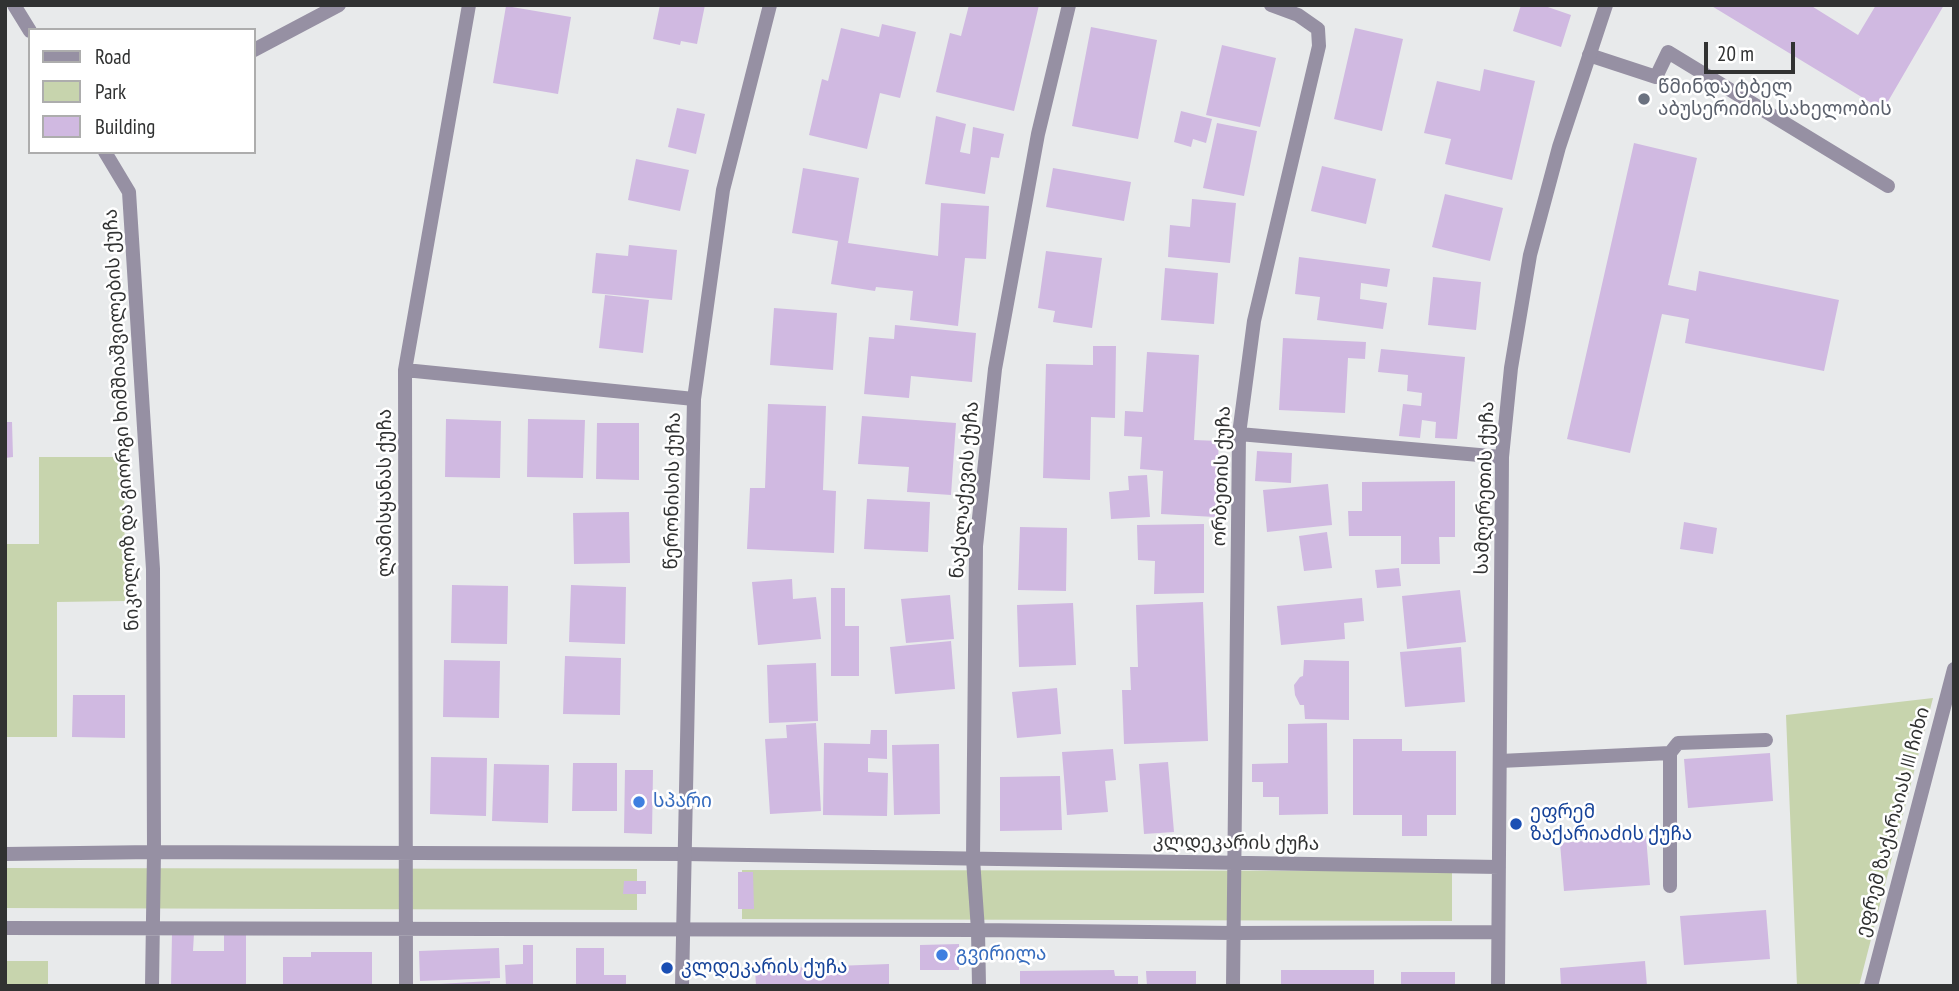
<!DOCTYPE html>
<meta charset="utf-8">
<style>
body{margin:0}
#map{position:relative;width:1959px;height:991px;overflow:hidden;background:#e8eaeb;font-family:"PT Sans Narrow",sans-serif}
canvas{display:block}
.frame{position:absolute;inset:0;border:7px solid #313232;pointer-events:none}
.legend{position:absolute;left:28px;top:28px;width:228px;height:126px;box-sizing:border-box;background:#fff;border:2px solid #adadad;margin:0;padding:9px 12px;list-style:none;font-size:21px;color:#313232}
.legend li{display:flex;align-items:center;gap:14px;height:35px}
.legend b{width:35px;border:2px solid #adadad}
.scale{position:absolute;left:1704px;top:42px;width:91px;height:32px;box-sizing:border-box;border:4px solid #313232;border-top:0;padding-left:9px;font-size:21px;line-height:24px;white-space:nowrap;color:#313232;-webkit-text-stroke:5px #fff;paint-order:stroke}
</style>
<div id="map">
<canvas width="1959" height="991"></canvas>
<div class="frame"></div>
<ul class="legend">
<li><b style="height:9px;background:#9690a3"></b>Road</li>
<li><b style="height:19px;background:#c7d4ad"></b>Park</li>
<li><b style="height:19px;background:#d0b9e1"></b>Building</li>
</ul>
<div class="scale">20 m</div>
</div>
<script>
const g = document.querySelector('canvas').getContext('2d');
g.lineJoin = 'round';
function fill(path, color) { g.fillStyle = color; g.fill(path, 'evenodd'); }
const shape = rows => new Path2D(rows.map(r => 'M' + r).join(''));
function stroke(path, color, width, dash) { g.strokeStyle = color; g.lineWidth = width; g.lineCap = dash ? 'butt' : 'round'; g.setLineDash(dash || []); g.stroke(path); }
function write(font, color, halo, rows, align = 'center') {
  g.font = font + ' "PT Sans Narrow","Noto Sans Georgian",sans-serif'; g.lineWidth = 5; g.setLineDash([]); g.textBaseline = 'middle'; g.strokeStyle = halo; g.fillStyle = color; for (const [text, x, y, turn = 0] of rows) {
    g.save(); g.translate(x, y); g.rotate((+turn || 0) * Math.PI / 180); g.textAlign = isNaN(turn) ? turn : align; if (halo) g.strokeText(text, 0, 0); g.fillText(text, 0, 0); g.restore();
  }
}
fill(shape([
 [39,457,124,457,125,601,57,602,57,737,5,737,5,544,39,544],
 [1933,698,1859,986,1797,986,1786,715],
 [5,868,637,869,637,910,5,908],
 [742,870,1452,871,1452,921,742,919],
 [5,961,48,961,48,986,5,986]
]), '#c7d4ad');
fill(shape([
 [660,5,705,5,697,44,681,41,680,45,653,39],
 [969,5,1039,5,1014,111,936,92,950,33,961,36],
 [1521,5,1542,5,1571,15,1561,47,1513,31],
 [1710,5,1810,5,1858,35,1876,5,1944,5,1883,110],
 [506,6,571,17,558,94,493,83],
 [882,24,916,32,900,98,880,93,867,149,809,135,822,79,828,81,841,28,879,37],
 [1091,27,1157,40,1138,139,1072,126],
 [1355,28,1403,39,1382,131,1334,119],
 [1222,45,1276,58,1260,127,1206,115],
 [1484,69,1535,81,1512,180,1445,164,1451,139,1424,133,1437,81,1480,91],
 [677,108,705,114,696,154,668,147],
 [1181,111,1212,119,1206,143,1193,139,1191,147,1174,142],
 [936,116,966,124,960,152,970,154,973,127,1004,134,999,158,991,157,985,194,925,184],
 [1217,123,1257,131,1244,196,1203,188],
 [1634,143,1697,158,1668,285,1696,291,1699,271,1839,300,1824,371,1685,343,1689,319,1662,314,1630,453,1567,439],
 [636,159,689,170,680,211,628,200],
 [1322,166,1376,179,1366,224,1311,211],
 [803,168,859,178,848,243,938,256,941,203,989,206,986,259,965,258,958,326,910,320,913,291,876,287,875,291,831,284,838,241,792,233],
 [1053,168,1131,182,1124,221,1046,207],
 [1445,194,1503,208,1490,261,1432,247],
 [1192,199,1236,203,1230,263,1168,257,1170,225,1190,227],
 [629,245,677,250,672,300,592,293,596,253,628,256],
 [1046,251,1102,258,1092,328,1053,322,1055,311,1038,308],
 [1299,257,1390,269,1387,287,1361,283,1360,299,1387,303,1383,329,1317,320,1320,297,1295,294],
 [1165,268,1218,273,1214,324,1161,320],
 [1433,277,1481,282,1476,330,1428,325],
 [605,295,649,300,643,353,599,348],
 [774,308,837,313,833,370,770,365],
 [895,325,976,333,972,382,911,376,909,398,864,394,869,337,894,339],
 [1283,338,1366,342,1365,359,1348,358,1345,413,1279,410],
 [1093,346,1116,346,1115,418,1091,417,1090,480,1043,478,1046,364,1093,365],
 [1381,349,1465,357,1457,439,1435,438,1436,422,1422,420,1420,438,1399,436,1403,404,1421,406,1422,393,1407,391,1408,375,1378,372],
 [1147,352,1199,355,1194,440,1219,441,1215,517,1161,514,1163,471,1140,469,1142,437,1124,436,1125,411,1143,412],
 [768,404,826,406,823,490,836,491,834,553,747,549,750,488,765,488],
 [862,416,956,423,951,495,907,492,909,467,858,464],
 [446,419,501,421,500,478,445,477],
 [528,419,585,420,583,478,527,477],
 [5,422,12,422,13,457,5,458],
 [597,423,639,423,639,480,596,479],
 [1257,451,1292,453,1291,483,1255,481],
 [1147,475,1150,517,1111,519,1109,492,1129,490,1128,476],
 [1455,481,1455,537,1439,537,1440,564,1401,564,1401,536,1349,536,1348,511,1362,511,1362,482],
 [1328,484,1332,525,1267,532,1263,490],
 [867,499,930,502,928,552,864,549],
 [629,512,630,563,574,564,573,513],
 [1684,522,1717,528,1713,554,1680,549],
 [1204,524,1204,593,1154,594,1155,561,1138,560,1137,525],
 [1020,527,1067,528,1066,591,1018,590],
 [1327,532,1332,568,1304,571,1299,536],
 [1399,568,1401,586,1377,588,1375,570],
 [792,579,793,599,816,597,821,639,758,645,752,582],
 [452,585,508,586,507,644,451,643],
 [571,585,626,587,625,644,569,642],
 [831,588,845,588,845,626,859,626,859,676,831,676],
 [1460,590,1466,642,1407,649,1402,596],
 [950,595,954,639,906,643,901,599],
 [1362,598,1364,621,1344,623,1345,639,1281,645,1277,606],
 [1203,602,1208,741,1124,744,1122,690,1131,690,1130,667,1138,667,1136,605],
 [1073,603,1076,665,1019,667,1017,605],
 [951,641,955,689,895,694,890,647],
 [1461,647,1465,702,1405,707,1400,652],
 [565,656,621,658,620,715,563,714],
 [444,660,500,661,499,718,443,717],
 [1304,660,1349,661,1349,720,1305,719,1304,705,1300,705,1295,695,1294,685,1300,677,1303,676],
 [816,663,818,721,769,723,767,665],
 [1057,688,1061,734,1017,738,1012,692],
 [73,695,125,695,125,738,72,737],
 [816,723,821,811,770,814,765,739,787,738,786,725],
 [1327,723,1328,814,1279,815,1279,797,1263,797,1263,782,1252,782,1252,764,1288,763,1288,724],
 [871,730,887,730,887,759,868,758,868,772,888,773,887,816,823,815,824,743,870,744],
 [1353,739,1402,739,1402,751,1456,751,1456,815,1427,815,1427,836,1402,836,1402,815,1353,815],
 [939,744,940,814,894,815,892,745],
 [1113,749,1116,780,1105,781,1108,812,1067,815,1062,752],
 [1770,753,1773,801,1688,808,1684,759],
 [431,757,487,758,486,816,430,814],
 [1168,762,1174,832,1144,834,1139,764],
 [573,763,617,763,617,811,572,811],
 [494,764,549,765,548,823,492,821],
 [625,770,653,770,652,834,624,833],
 [1060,776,1062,830,1000,831,1000,777],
 [1646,836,1650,885,1564,891,1560,843],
 [738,872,753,872,754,909,738,909],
 [624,881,646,881,646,894,623,894],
 [1766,910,1770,959,1684,965,1680,916],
 [172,933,194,933,193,951,224,951,224,933,246,934,246,986,171,986],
 [959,944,959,970,920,970,920,945],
 [523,945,533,945,533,986,506,986,505,965,523,964],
 [499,948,500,978,420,981,419,951],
 [576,948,604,948,604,975,626,975,626,986,576,986],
 [311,952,372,952,372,986,283,986,283,957,311,957],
 [1645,961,1647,986,1561,986,1560,968],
 [889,964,889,986,756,986,755,969],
 [1114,970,1115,976,1138,976,1138,986,1020,986,1020,971],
 [1281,970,1374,970,1374,986,1281,986],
 [1146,971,1196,971,1196,986,1147,986],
 [1401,972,1455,972,1455,986,1401,986],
 [490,981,490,986,439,986,439,984]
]), '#d0b9e1');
stroke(shape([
 [1589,55,1656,77,1668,52,1888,186],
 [1670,753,1678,743,1766,740],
 [1500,761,1670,753,1670,886]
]), '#9690a3', 14);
stroke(shape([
 [14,5,30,31],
 [254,50,339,5],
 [105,152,129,192,153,569,154,852,152,986],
 [405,370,694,399],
 [1239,434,1502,457],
 [5,854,154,852,685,854,1499,867],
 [5,928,978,930,1233,933,1498,932],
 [406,986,405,370,469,5],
 [979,986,978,930,973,859,976,546,995,369,1038,134,1069,5],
 [1233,986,1239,434,1254,321,1319,46,1318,29,1298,15,1271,5],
 [1498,986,1502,457,1511,368,1530,255,1559,147,1606,5],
 [1871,986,1954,669]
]), '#9690a3', 14);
stroke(shape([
 [682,986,694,399,723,190,770,5]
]), '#9690a3', 14);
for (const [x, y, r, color] of [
 [1644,99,7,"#6b7280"],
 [639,802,7,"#3f7fe0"],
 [1516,824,7,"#1a4fb4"],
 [942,955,7,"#3f7fe0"],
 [667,968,7,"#1a4fb4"]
]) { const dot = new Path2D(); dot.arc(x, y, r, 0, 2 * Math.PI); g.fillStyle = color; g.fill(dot); stroke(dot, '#fff', 2.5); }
write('19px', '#5b616d', '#fff', [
 ["წმინდა ტბელ",1658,88],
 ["აბუსერიძის სახელობის",1658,110]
], 'left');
write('19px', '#313232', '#fff', [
 ["ნიკოლოზ და გიორგი ხიმშიაშვილების ქუჩა",122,420,-93],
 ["ორბეთის ქუჩა",1222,476,-88],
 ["სამღერეთის ქუჩა",1485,488,-88],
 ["ნაქალაქევის ქუჩა",965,490,-85],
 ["წერონისის ქუჩა",673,491,-89],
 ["ლამისყანას ქუჩა",386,493,-90],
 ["ეფრემ ზაქარაიას III ჩიხი",1893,822,-75],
 ["კლდეკარის ქუჩა",1236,843,1]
]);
write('19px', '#366cbe', '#fff', [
 ["სპარი",653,802],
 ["გვირილა",956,955]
], 'left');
write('19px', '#164399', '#fff', [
 ["ეფრემ",1530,813],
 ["ზაქარიაძის ქუჩა",1530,835],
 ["კლდეკარის ქუჩა",681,968]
], 'left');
</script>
